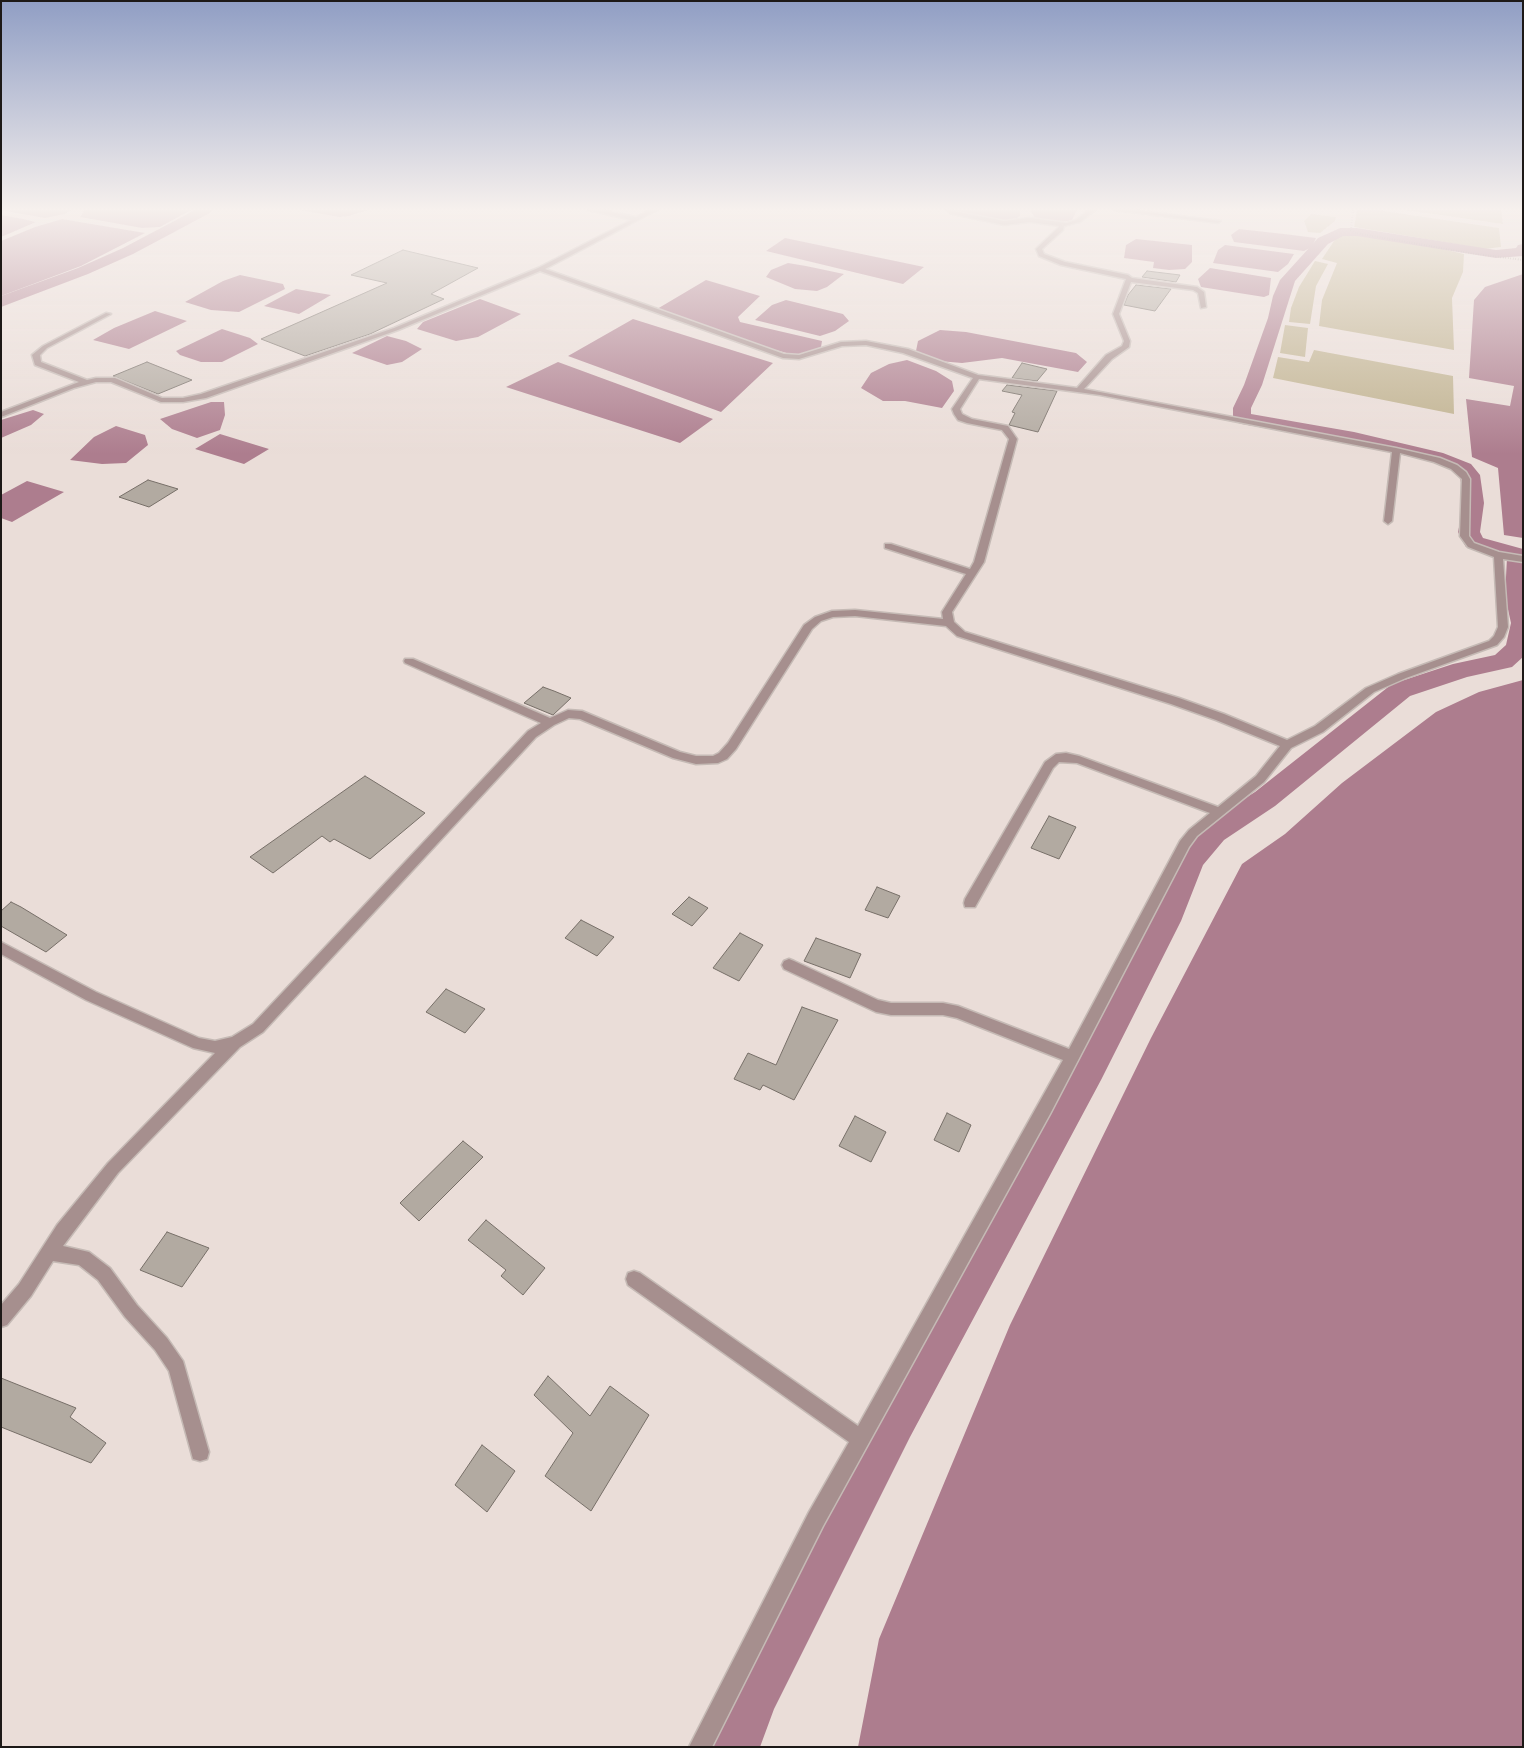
<!DOCTYPE html>
<style>
body{margin:0}
#map{position:relative;width:1524px;height:1748px;overflow:hidden;background:#eaddd8;font-family:Figtree,sans-serif}
canvas{display:block}
.frame{position:absolute;inset:0;border:2px solid #1d1917;pointer-events:none}
</style>
<div id="map">
<canvas width="1524" height="1748"></canvas>
<div class="frame"></div>
</div>
<script>
const g = document.querySelector('canvas').getContext('2d');
g.lineJoin = 'round';
function fill(path, color) { g.fillStyle = color; g.fill(path, 'evenodd'); }
const shape = rows => new Path2D(rows.map(r => 'M' + r).join(''));
function stroke(path, color, width, dash) { g.strokeStyle = color; g.lineWidth = width; g.lineCap = dash ? 'butt' : 'round'; g.setLineDash(dash || []); g.stroke(path); }
fill(shape([
 [1357,210,1377,210,1499,228,1501,247,1485,249,1354,227],
 [1406,210,1501,210,1503,224],
 [1311,214,1336,217,1335,221,1320,233,1308,232,1304,221],
 [1347,234,1430,246,1464,254,1463,272,1452,298,1454,350,1319,326,1322,300,1337,263,1322,259,1336,238],
 [1315,261,1328,264,1316,286,1310,324,1289,322,1291,308,1299,287],
 [1285,325,1308,328,1305,357,1280,353],
 [1314,350,1453,376,1454,414,1273,378,1278,357,1309,362]
]), '#bfb18e');
fill(shape([
 [1,210,71,210,65,214,45,218],
 [85,210,191,210,160,227,142,228,80,217],
 [301,210,367,210,349,216,339,217],
 [957,210,1020,210,1020,216,1017,218,1004,221,965,215,956,212],
 [1030,210,1077,210,1072,220,1063,222,1035,218],
 [1,215,23,219,36,222,1,237],
 [62,219,145,233,81,266,1,296,1,241,35,227],
 [1239,229,1284,234,1316,238,1312,247,1304,251,1234,242,1231,235],
 [785,238,924,267,903,284,766,251],
 [1136,239,1192,245,1192,262,1185,269,1169,270,1153,268,1154,262,1124,258,1126,245],
 [1225,245,1294,254,1288,264,1278,272,1213,263,1218,250],
 [788,263,806,266,844,274,827,287,817,291,795,289,766,277,771,270],
 [1210,268,1271,278,1269,295,1264,297,1201,287,1198,279],
 [1523,274,1523,538,1504,535,1498,468,1472,457,1466,399,1510,406,1514,386,1469,378,1474,300,1485,287],
 [240,275,283,284,285,289,239,312,211,310,185,302,223,281],
 [706,280,760,296,738,317,740,322,822,341,821,347,804,355,794,355,757,345,657,309],
 [296,289,331,295,299,314,264,306],
 [480,299,521,314,478,337,456,341,417,329,423,322],
 [786,300,843,314,849,321,835,331,820,336,755,320,772,305],
 [155,311,187,321,129,349,93,340,114,328],
 [633,319,773,363,721,412,568,356],
 [222,329,250,338,258,344,222,362,201,362,180,355,176,351],
 [940,330,966,332,1076,353,1087,362,1078,372,1002,358,962,363,939,361,916,351,918,341],
 [387,336,406,341,422,349,402,362,387,365,352,353],
 [907,360,936,371,952,381,954,391,942,408,905,401,883,401,861,388,871,373,889,364],
 [558,362,713,419,680,443,506,387],
 [211,402,224,402,225,415,220,430,197,438,172,429,160,419],
 [33,410,44,414,31,425,1,438,1,420],
 [116,426,145,435,148,445,126,463,102,464,70,460,94,437],
 [220,434,269,449,244,464,195,449],
 [27,481,64,492,12,522,1,518,1,495],
 [1523,680,1523,1747,858,1747,879,1639,1010,1325,1151,1038,1242,864,1285,834,1342,783,1436,712,1479,692]
]), '#ad7d8e');
fill(shape([
 [195,210,212,210,210,213,133,254,88,274,1,307,1,296,78,268,123,248,195,210],
 [1340,228,1357,228,1496,250,1516,248,1518,245,1523,244,1523,256,1496,258,1357,236,1343,236,1328,244,1295,281,1262,385,1251,408,1251,414,1354,432,1443,453,1471,464,1480,475,1484,503,1480,532,1483,538,1523,549,1523,657,1512,667,1467,677,1410,696,1275,806,1224,840,1203,865,1181,921,1101,1080,910,1437,774,1709,760,1747,708,1747,736,1678,880,1407,1077,1058,1150,920,1180,851,1204,824,1255,792,1392,684,1453,664,1495,655,1506,645,1511,623,1505,596,1507,558,1466,547,1463,542,1458,532,1464,503,1460,476,1457,472,1430,461,1354,444,1242,424,1235,422,1233,418,1233,408,1244,385,1268,318,1273,296,1280,280,1318,238,1340,228]
]), '#ad7d8e');
const building = shape([
 [403,250,478,268,431,294,444,299,370,334,305,356,261,339,387,283,351,275,403,250],
 [1147,271,1180,275,1176,282,1142,277,1147,271],
 [1136,285,1171,289,1155,311,1124,305,1128,295,1136,285],
 [147,362,192,380,158,394,113,376,147,362],
 [1022,363,1047,369,1037,381,1012,378,1022,363],
 [1007,385,1057,391,1038,432,1009,425,1015,413,1012,412,1022,395,1002,391,1007,385],
 [148,480,178,489,149,507,119,497,148,480],
 [543,687,554,691,571,698,553,715,524,703,543,687],
 [365,776,425,813,370,859,334,839,330,842,322,836,273,873,250,857,365,776],
 [1049,816,1076,827,1059,859,1031,848,1049,816],
 [877,887,900,896,888,918,865,910,877,887],
 [689,897,708,908,692,926,672,914,689,897],
 [11,902,21,907,67,935,46,952,1,926,1,911,11,902],
 [581,920,614,937,597,956,565,938,581,920],
 [740,933,763,945,739,981,713,968,740,933],
 [816,938,861,954,850,978,804,961,816,938],
 [446,989,485,1009,465,1033,426,1012,446,989],
 [802,1007,838,1020,794,1100,763,1085,760,1090,734,1079,748,1053,776,1065,802,1007],
 [947,1113,971,1125,959,1152,934,1140,947,1113],
 [855,1116,886,1132,871,1162,839,1146,855,1116],
 [463,1141,483,1157,419,1221,400,1203,463,1141],
 [486,1220,545,1268,523,1295,501,1276,506,1270,468,1240,486,1220],
 [167,1232,209,1248,182,1287,140,1270,167,1232],
 [548,1376,590,1416,610,1386,649,1415,591,1511,545,1476,573,1433,534,1395,548,1376],
 [1,1378,76,1408,70,1417,106,1443,91,1463,1,1427,1,1378],
 [482,1445,515,1471,487,1512,455,1485,482,1445]
]);
fill(building, '#b2aaa1');
stroke(building, '#776f68', 1);
const minor = shape([
 [589,210,599,210,636,217,650,210,657,210,545,269,784,354,799,355,841,342,866,341,908,349,978,375,1077,388,1106,355,1122,346,1124,341,1113,314,1126,279,1061,265,1039,256,1036,249,1058,228,1059,226,1030,222,1004,225,952,214,947,210,1004,221,1030,218,1067,223,1076,220,1089,210,1095,210,1080,222,1064,226,1063,230,1042,249,1044,254,1065,262,1128,275,1132,278,1197,287,1204,292,1206,307,1201,308,1198,293,1193,290,1131,282,1119,314,1130,341,1129,347,1112,359,1084,389,1396,448,1440,458,1457,465,1466,472,1470,479,1469,536,1474,543,1499,552,1523,556,1523,562,1503,559,1508,627,1504,637,1497,645,1406,678,1374,692,1323,732,1291,748,1264,782,1197,836,1189,847,1050,1114,823,1526,712,1747,689,1747,809,1512,849,1442,628,1285,626,1279,628,1273,634,1271,640,1273,858,1426,1063,1060,957,1018,943,1015,891,1015,876,1012,784,969,782,965,784,961,789,959,794,961,878,1000,891,1003,943,1003,958,1006,1069,1049,1180,841,1189,830,1210,813,1077,763,1059,762,1053,768,975,907,965,907,964,903,965,899,1045,762,1056,754,1066,753,1079,756,1218,807,1256,776,1280,746,1216,720,1171,704,957,636,946,626,855,616,833,617,821,621,812,629,736,749,727,759,718,763,696,764,673,758,580,719,569,718,554,725,536,737,263,1032,240,1047,118,1173,63,1246,89,1252,110,1268,137,1305,167,1338,183,1361,209,1452,207,1459,200,1461,193,1459,169,1371,155,1350,125,1317,98,1280,79,1265,53,1261,31,1296,7,1325,1,1327,1,1305,19,1284,57,1225,108,1163,215,1053,193,1048,86,1000,1,954,1,942,96,992,199,1038,215,1041,232,1037,253,1024,528,731,541,723,405,663,404,661,405,659,413,659,550,718,568,710,582,711,680,752,696,756,713,756,719,753,728,743,804,625,815,617,832,611,855,610,943,619,942,612,966,574,885,548,885,544,891,544,970,569,974,562,1009,439,1002,430,967,423,958,420,954,414,952,409,973,378,903,353,866,345,842,346,799,359,783,358,540,271,398,330,206,398,183,402,161,402,111,382,96,382,74,388,1,417,1,412,79,382,35,365,32,355,43,346,106,313,111,314,47,348,40,355,41,362,87,380,96,378,115,378,162,398,183,398,201,394,394,328,538,268,631,220,589,210],
 [979,379,1100,395,1392,452,1384,521,1388,524,1392,521,1400,453,1434,462,1451,469,1462,479,1460,536,1468,547,1494,557,1498,627,1494,636,1489,641,1398,674,1366,688,1315,726,1287,740,1224,714,1179,698,965,632,954,622,952,612,984,562,1017,439,1008,426,972,419,962,414,960,409,979,379],
 [1114,210,1130,210,1221,221,1218,223,1114,210]
]);
stroke(minor, '#c5bab5', 3);
stroke(shape([
 [1353,210,1351,230,1356,233,1469,253,1523,260]
]), '#7e7672', 2, [0.5, 2]);
fill(minor, '#a68f8e');
const sky = g.createLinearGradient(0, 0, 0, 454);
sky.addColorStop(0, '#909ec4');
sky.addColorStop(0.46, '#f6f0ed');
sky.addColorStop(1, '#f6f0ed00');
g.fillStyle = sky;
g.fillRect(0, 0, 1524, 454);
</script>
